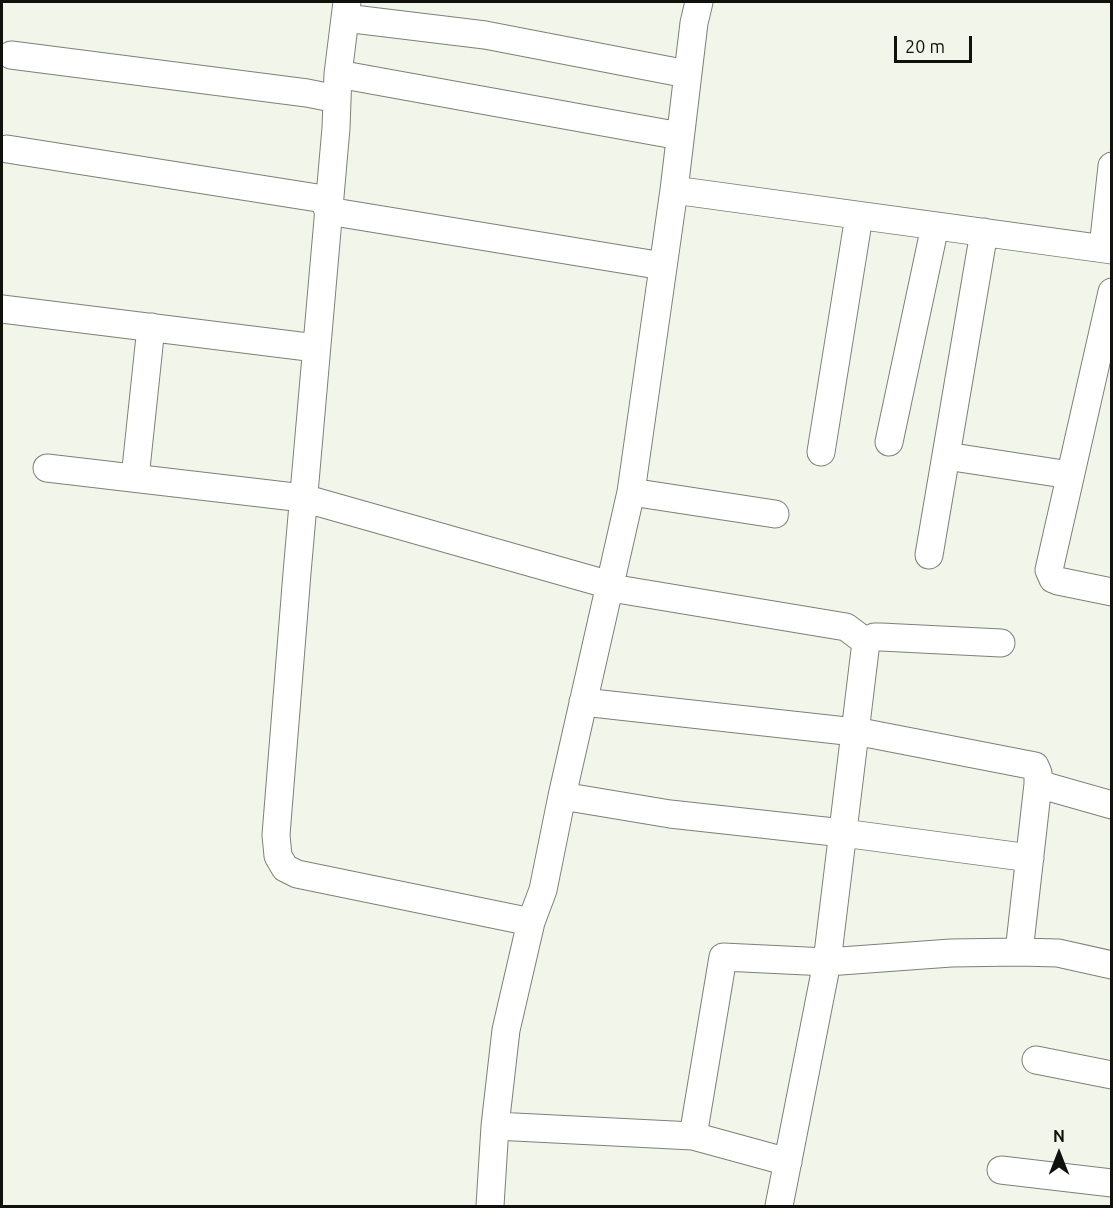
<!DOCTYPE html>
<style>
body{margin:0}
#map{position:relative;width:1113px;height:1208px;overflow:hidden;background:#f2f5ea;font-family:Ubuntu,sans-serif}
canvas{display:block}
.frame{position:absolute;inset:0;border:3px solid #10110d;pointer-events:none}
.north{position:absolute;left:1029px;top:1124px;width:60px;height:60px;-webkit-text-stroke:4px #f2f5ea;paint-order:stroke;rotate:0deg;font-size:16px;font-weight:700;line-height:24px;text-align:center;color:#10110d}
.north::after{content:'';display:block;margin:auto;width:21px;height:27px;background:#10110d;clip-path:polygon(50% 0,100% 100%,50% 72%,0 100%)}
.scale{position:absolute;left:894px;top:36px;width:78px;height:27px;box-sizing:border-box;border:3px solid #10110d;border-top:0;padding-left:8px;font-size:18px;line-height:21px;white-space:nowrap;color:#10110d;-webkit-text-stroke:4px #f2f5ea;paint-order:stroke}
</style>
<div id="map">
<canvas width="1113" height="1208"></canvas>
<div class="frame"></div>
<div class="north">N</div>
<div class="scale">20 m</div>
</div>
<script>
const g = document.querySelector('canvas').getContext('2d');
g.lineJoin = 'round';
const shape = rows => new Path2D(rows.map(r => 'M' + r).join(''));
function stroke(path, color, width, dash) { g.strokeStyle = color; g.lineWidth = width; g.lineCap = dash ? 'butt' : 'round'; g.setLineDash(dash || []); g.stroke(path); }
const minor = shape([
 [347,2,338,74,336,128,297,573,276,835,278,856,285,868,297,874,531,922],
 [345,18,485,35,687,74],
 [11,55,307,93,337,99],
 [338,74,680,136],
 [7,149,324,199,328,211,663,266],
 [674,190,1112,250],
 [1103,248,1112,166],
 [1112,292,1049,570,1053,579,1058,581,1112,592],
 [2,309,316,348],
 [889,442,935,226],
 [821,452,859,216],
 [946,456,1070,475],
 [47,468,303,498,610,585,617,589,846,627,866,642],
 [135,478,151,327],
 [631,492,775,514],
 [929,555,984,232],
 [583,702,846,731,855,731,1035,766,1038,773,1038,784,1019,952],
 [1038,784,1112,805],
 [562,796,670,814,843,833,1030,858],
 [1036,1060,1112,1075],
 [495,1126,693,1136,788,1162],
 [693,1136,723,957,827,962,951,953,1019,952,1058,953,1112,965],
 [1001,1170,1112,1183],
 [490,1206,495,1126,506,1030,531,922,543,890,562,796,631,492,674,190,694,23,699,2],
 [779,1206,827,962,866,642,874,637,881,637,1001,643]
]);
stroke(minor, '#7d8076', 29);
stroke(minor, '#fff', 27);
</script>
